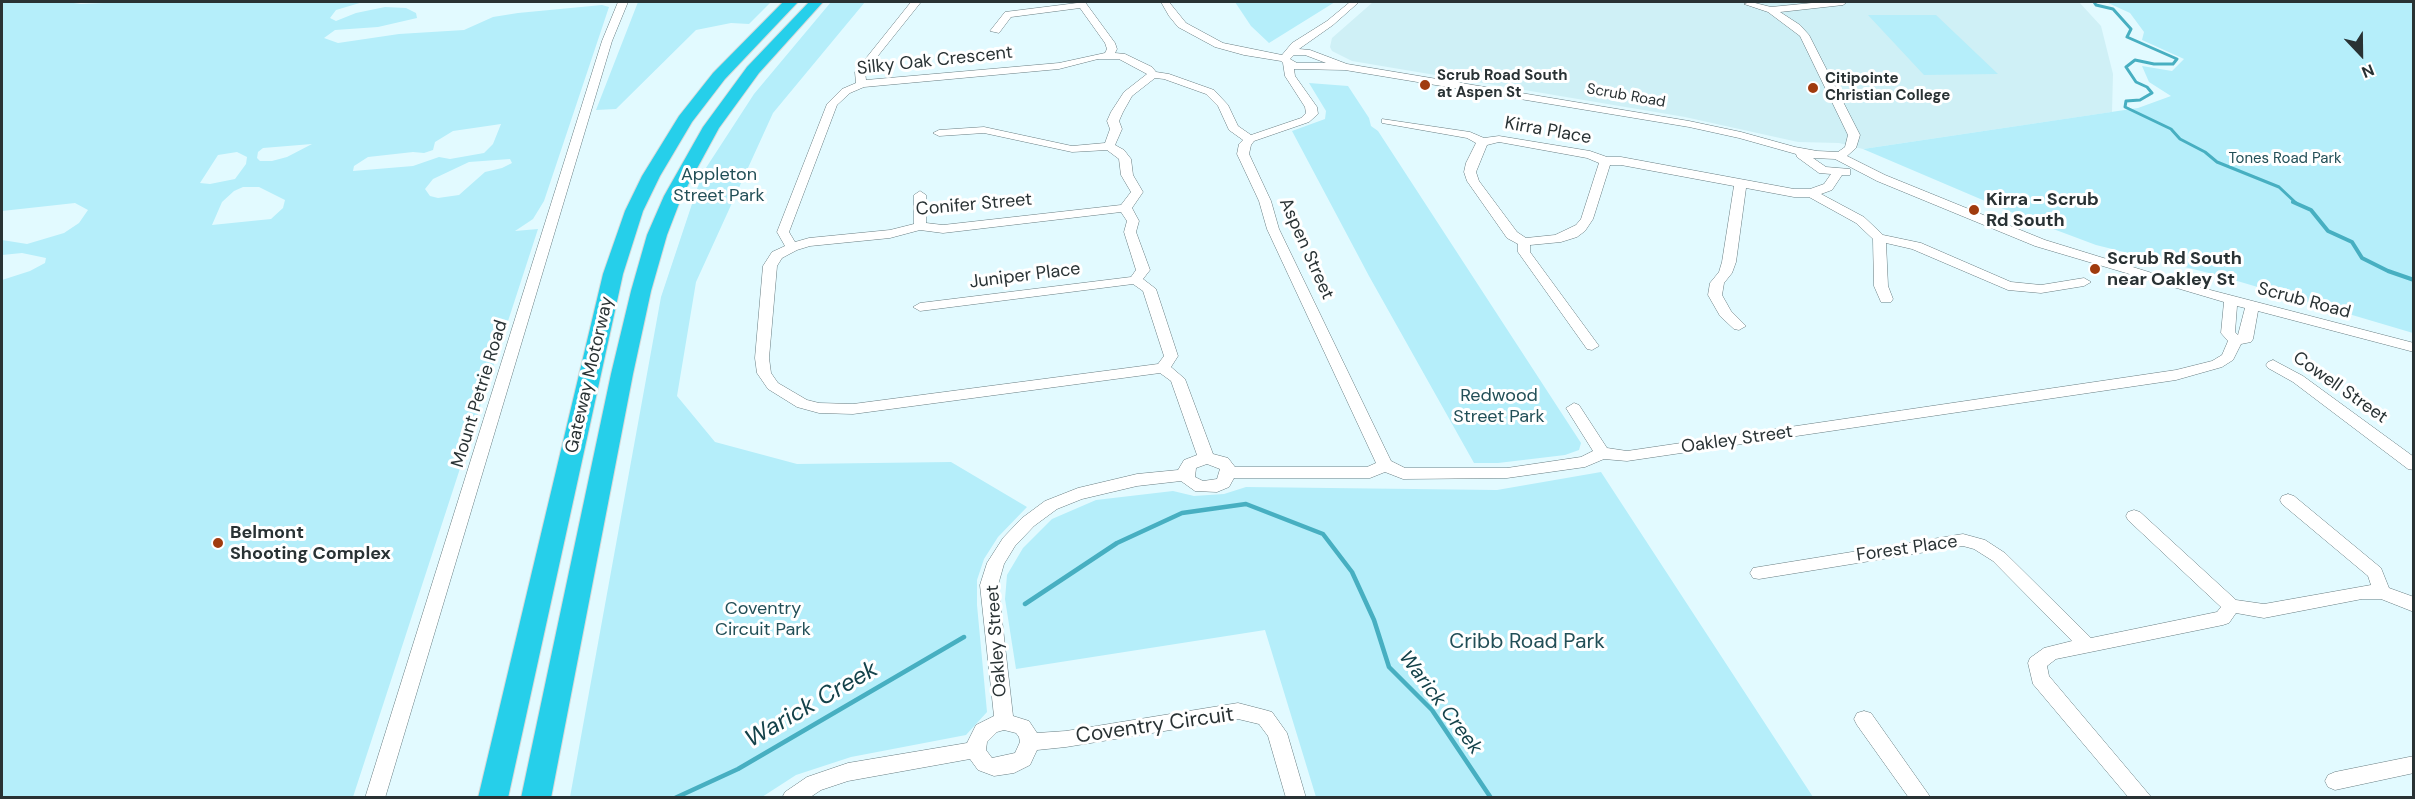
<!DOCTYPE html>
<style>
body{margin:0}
#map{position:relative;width:2415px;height:799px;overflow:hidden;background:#e2faff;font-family:"DM Sans",sans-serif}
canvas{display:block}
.frame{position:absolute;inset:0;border:3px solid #293234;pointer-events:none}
.north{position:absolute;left:2331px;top:24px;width:60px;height:60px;-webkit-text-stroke:4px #fff;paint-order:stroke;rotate:158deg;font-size:16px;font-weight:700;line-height:24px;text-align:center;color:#293234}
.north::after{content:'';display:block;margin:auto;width:21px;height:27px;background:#293234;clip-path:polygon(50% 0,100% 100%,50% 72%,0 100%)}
</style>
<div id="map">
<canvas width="2415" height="799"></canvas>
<div class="frame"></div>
<div class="north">N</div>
</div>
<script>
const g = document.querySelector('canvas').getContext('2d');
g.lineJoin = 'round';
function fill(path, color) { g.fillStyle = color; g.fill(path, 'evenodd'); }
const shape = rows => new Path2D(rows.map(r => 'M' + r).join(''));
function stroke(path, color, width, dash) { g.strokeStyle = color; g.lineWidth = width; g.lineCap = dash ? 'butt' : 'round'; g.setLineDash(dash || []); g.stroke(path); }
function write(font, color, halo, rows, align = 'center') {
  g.font = font + ' "DM Sans",sans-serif'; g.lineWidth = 6; g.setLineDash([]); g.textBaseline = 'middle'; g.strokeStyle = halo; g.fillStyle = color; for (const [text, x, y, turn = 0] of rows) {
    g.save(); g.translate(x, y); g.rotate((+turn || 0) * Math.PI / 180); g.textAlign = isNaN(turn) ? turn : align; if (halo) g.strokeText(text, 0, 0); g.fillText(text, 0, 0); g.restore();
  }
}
fill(shape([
 [1373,2,2079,2,2101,26,2113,74,2112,112,1863,149,1839,143,1798,142,1685,117,1352,61,1332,51,1330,47,1332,38]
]), '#cff0f6');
fill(shape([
 [2,2,66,2,81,4,126,2,363,2,336,10,330,18,336,21,356,13,385,7,406,8,416,13,417,18,378,27,335,30,324,38,338,43,399,34,464,30,493,17,518,13,602,5,609,7,544,201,533,219,515,231,538,229,353,797,2,797,2,280,30,271,45,263,46,258,22,253,2,255,2,240,27,244,64,233,79,223,88,210,75,203,2,211],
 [501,124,493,144,484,153,450,159,439,157,413,166,353,171,354,166,368,157,413,152,424,153,433,150,435,142,453,131],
 [312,144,287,157,272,161,260,161,257,158,258,152,263,148],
 [237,152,247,157,246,164,235,179,210,184,200,183,218,155],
 [510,159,512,163,502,168,485,172,459,195,438,198,430,196,425,189,433,179,469,162],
 [243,187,259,187,285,200,283,208,271,219,212,225,222,202,234,191],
 [638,2,771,2,749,24,731,23,696,30,616,109,596,110],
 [831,2,865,2,773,113,696,282,677,396,715,442,797,464,951,462,1027,507,998,537,984,559,977,580,977,605,987,712,966,735,851,757,796,775,762,797,570,797,661,297,702,174,754,94],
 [1235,2,1335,2,1269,43,1251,26],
 [2106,2,2413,2,2413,333,2217,275,2096,245,2032,221,1863,149,2138,108,2171,96,2149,82,2142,66,2172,71,2184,59,2142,40,2144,32,2130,13],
 [1868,15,1936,15,1998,74,1924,75],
 [1309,83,1348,86,1369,118,1371,126,1378,131,1581,443,1579,450,1565,455,1498,463,1474,463,1369,276,1292,131,1325,119,1326,111],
 [1601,472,1813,797,1316,797,1265,630,1016,669,1005,599,1007,575,1023,548,1052,519,1096,500,1173,491,1194,496,1224,494,1246,487,1497,490]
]), '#b5eefa');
stroke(shape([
 [2094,2,2096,5,2113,9,2131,29,2127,37,2177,59,2173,64,2154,64,2135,60,2126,67,2136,82,2147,87,2152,93,2140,100,2126,101,2125,107,2171,129,2180,139,2205,152,2217,162,2279,187,2296,203]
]), '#47afc1', 3);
stroke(shape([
 [2293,202,2311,210,2328,231,2352,242,2362,258,2388,271,2414,280]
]), '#47afc1', 4);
stroke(shape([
 [1025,604,1117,543,1182,513,1246,504,1323,534,1352,572,1374,620,1389,667,1432,710,1491,798],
 [675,798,738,769,964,637]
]), '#47afc1', 4.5);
const minor = shape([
 [618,2,628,2,612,41,385,798,365,798,602,41,618,2],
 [911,2,921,2,865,72,866,80,1059,63,1105,53,1107,49,1105,43,1080,8,1011,17,999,33,990,31,1005,12,1085,2,1115,43,1117,49,1115,53,1125,54,1152,67,1156,72,1169,74,1214,90,1228,105,1238,126,1251,135,1301,118,1306,113,1305,107,1285,76,1283,63,1281,61,1244,55,1215,47,1178,27,1169,16,1161,2,1169,2,1186,23,1223,43,1282,55,1292,43,1327,21,1350,2,1359,2,1333,25,1299,49,1310,50,1347,64,1689,121,1741,132,1795,147,1817,151,1838,152,1845,147,1848,135,1800,36,1768,12,1744,4,1751,2,1771,7,1822,2,1847,2,1843,5,1780,12,1800,25,1809,35,1860,135,1856,148,1847,156,1885,175,2045,240,2191,285,2414,343,2414,352,2258,311,2253,339,2251,342,2241,344,2233,360,2222,367,2176,380,1627,461,1604,459,1585,467,1507,478,1403,479,1385,472,1370,478,1234,478,1229,487,1217,492,1195,491,1181,481,1137,486,1082,499,1057,509,1034,526,1015,546,1004,564,998,585,1013,716,1029,721,1037,733,1066,731,1238,703,1265,710,1272,712,1287,733,1306,798,1286,798,1268,736,1259,724,1238,719,1066,747,1037,750,1030,765,1014,773,994,776,978,770,970,759,848,781,821,790,809,798,782,798,785,792,807,777,848,763,967,743,976,725,994,716,980,585,987,563,1003,538,1022,518,1045,501,1078,488,1137,474,1178,470,1184,460,1197,455,1171,381,1160,373,853,414,819,413,797,407,768,389,757,373,755,358,763,266,772,252,785,246,777,232,827,104,842,89,856,83,855,72,911,2],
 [1294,55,1305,55,1326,63,1297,63,1290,59,1294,55],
 [1098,59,1119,59,1147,74,1124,92,1111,112,1107,121,1110,129,1105,143,1072,146,984,127,939,130,933,133,939,136,984,133,1072,152,1107,150,1119,159,1121,175,1131,192,1121,205,943,225,926,223,926,195,920,191,914,195,914,224,890,230,809,238,795,242,789,232,837,105,850,93,864,87,1059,69,1098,59],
 [1294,69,1345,70,1689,127,1739,138,1796,154,1797,157,1819,173,1831,174,1824,184,1810,189,1794,189,1621,157,1607,157,1590,151,1499,136,1484,138,1470,132,1382,119,1382,123,1467,138,1476,143,1466,163,1464,172,1467,181,1507,238,1518,244,1518,252,1587,349,1592,350,1599,346,1530,252,1530,245,1561,242,1577,237,1585,231,1593,219,1610,165,1621,165,1734,186,1722,262,1719,272,1710,283,1708,295,1720,316,1734,329,1739,330,1746,326,1731,311,1722,295,1724,283,1732,273,1736,262,1746,188,1794,197,1809,197,1856,223,1873,239,1874,286,1881,302,1891,302,1893,299,1888,286,1886,243,1912,249,2008,290,2041,293,2084,286,2091,282,2084,278,2041,285,2011,282,1921,243,1883,235,1864,217,1821,194,1832,190,1842,175,1850,175,1850,169,1826,167,1813,158,1835,159,1877,181,2035,246,2224,302,2221,333,2228,341,2222,355,2212,361,2176,370,1627,451,1607,448,1579,405,1574,403,1566,408,1593,451,1581,457,1507,468,1405,468,1391,461,1279,229,1271,201,1249,154,1251,145,1254,141,1309,122,1318,114,1317,107,1295,76,1294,69],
 [1155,78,1164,79,1206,94,1218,106,1229,130,1243,140,1239,144,1237,154,1259,201,1267,229,1376,463,1367,467,1235,467,1228,458,1213,454,1185,379,1171,367,1178,356,1156,289,1143,279,1150,270,1136,232,1139,221,1132,208,1143,192,1133,175,1131,159,1124,150,1115,145,1122,129,1119,121,1123,112,1132,96,1155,78],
 [1499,142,1587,158,1599,163,1581,219,1576,225,1555,235,1526,238,1517,232,1479,181,1476,172,1487,145,1499,142],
 [1121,212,1127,221,1124,232,1136,270,1131,277,920,303,913,307,920,311,1133,284,1143,291,1164,356,1158,364,853,404,819,403,807,400,778,383,771,373,769,358,777,266,782,258,797,250,810,246,890,238,920,230,943,233,1121,212],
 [2237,306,2245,308,2238,335,2235,332,2237,306],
 [1207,464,1220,469,1217,479,1203,481,1195,477,1196,468,1207,464],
 [1004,730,1016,733,1019,737,1020,742,1015,753,992,758,986,750,987,742,997,732,1004,730],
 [2273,360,2303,376,2414,457,2414,470,2408,469,2293,382,2268,368,2266,365,2268,362,2273,360],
 [2288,494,2294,496,2381,568,2389,588,2414,597,2414,612,2381,599,2362,599,2264,618,2236,613,2229,623,2223,625,2056,659,2047,666,2049,676,2152,798,2129,798,2033,684,2028,663,2030,658,2044,648,2072,641,1993,561,1974,549,1963,546,1759,579,1753,578,1750,573,1753,568,1759,567,1963,534,1985,540,2005,553,2091,638,2217,612,2221,607,2128,520,2126,516,2128,512,2134,510,2140,512,2236,600,2264,604,2371,585,2368,576,2282,504,2280,500,2282,496,2288,494],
 [1864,711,1871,713,1931,798,1909,798,1857,725,1854,719,1857,713,1864,711],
 [2414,756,2414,773,2335,790,2328,787,2325,781,2328,775,2335,772,2414,756]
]);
const highway = shape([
 [783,2,798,2,725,79,692,122,660,176,643,211,623,274,508,798,478,798,603,274,625,211,642,176,679,116,713,73,783,2],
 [809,2,823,2,759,73,719,128,682,196,667,235,651,291,633,374,551,798,521,798,611,374,631,291,647,235,664,196,703,127,747,67,809,2]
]);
stroke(minor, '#687d82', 1);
stroke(highway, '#d8dada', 2);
fill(minor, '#fff');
fill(highway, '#26cfea');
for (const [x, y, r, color] of [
 [1425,85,6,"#a03b0e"],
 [1813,88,6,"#a03b0e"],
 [1974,210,6,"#a03b0e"],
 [2095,269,6,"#a03b0e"],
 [218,543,6,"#a03b0e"]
]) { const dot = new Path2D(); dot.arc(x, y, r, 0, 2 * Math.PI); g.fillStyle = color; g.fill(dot); stroke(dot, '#fff', 2); }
write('bold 15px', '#293234', '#fff', [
 ["Scrub Road South",1437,76],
 ["at Aspen St",1437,93],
 ["Citipointe",1825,79],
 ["Christian College",1825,96]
], 'left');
write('15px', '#293234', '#fff', [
 ["Scrub Road",1626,96,10]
]);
write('15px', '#224f57', '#fff', [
 ["Tones Road Park",2285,159]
]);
write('18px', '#293234', '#fff', [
 ["Silky Oak Crescent",935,61,-6],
 ["Kirra Place",1548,131,10],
 ["Conifer Street",974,205,-5],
 ["Aspen Street",1306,249,66],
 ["Juniper Place",1025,276,-7],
 ["Scrub Road",2304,301,15],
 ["Gateway Motorway",590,375,-77],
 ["Cowell Street",2340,388,35],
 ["Mount Petrie Road",480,394,-73],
 ["Oakley Street",1737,440,-8],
 ["Forest Place",1907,549,-8],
 ["Oakley Street",997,641,-94]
]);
write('18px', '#224f57', '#fff', [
 ["Appleton",719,175],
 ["Street Park",719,196],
 ["Redwood",1499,396],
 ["Street Park",1499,417],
 ["Coventry",763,609],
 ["Circuit Park",763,630]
]);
write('bold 18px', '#293234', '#fff', [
 ["Kirra - Scrub",1986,200],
 ["Rd South",1986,221],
 ["Scrub Rd South",2107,259],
 ["near Oakley St",2107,280],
 ["Belmont",230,533],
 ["Shooting Complex",230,554]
], 'left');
write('italic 20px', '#14424a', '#fff', [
 ["Warick Creek",1440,703,53]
]);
write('21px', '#224f57', '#fff', [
 ["Cribb Road Park",1527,642]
]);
write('21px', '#293234', '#fff', [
 ["Coventry Circuit",1155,726,-8]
]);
write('italic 24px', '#14424a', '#fff', [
 ["Warick Creek",812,705,-30]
]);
</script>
